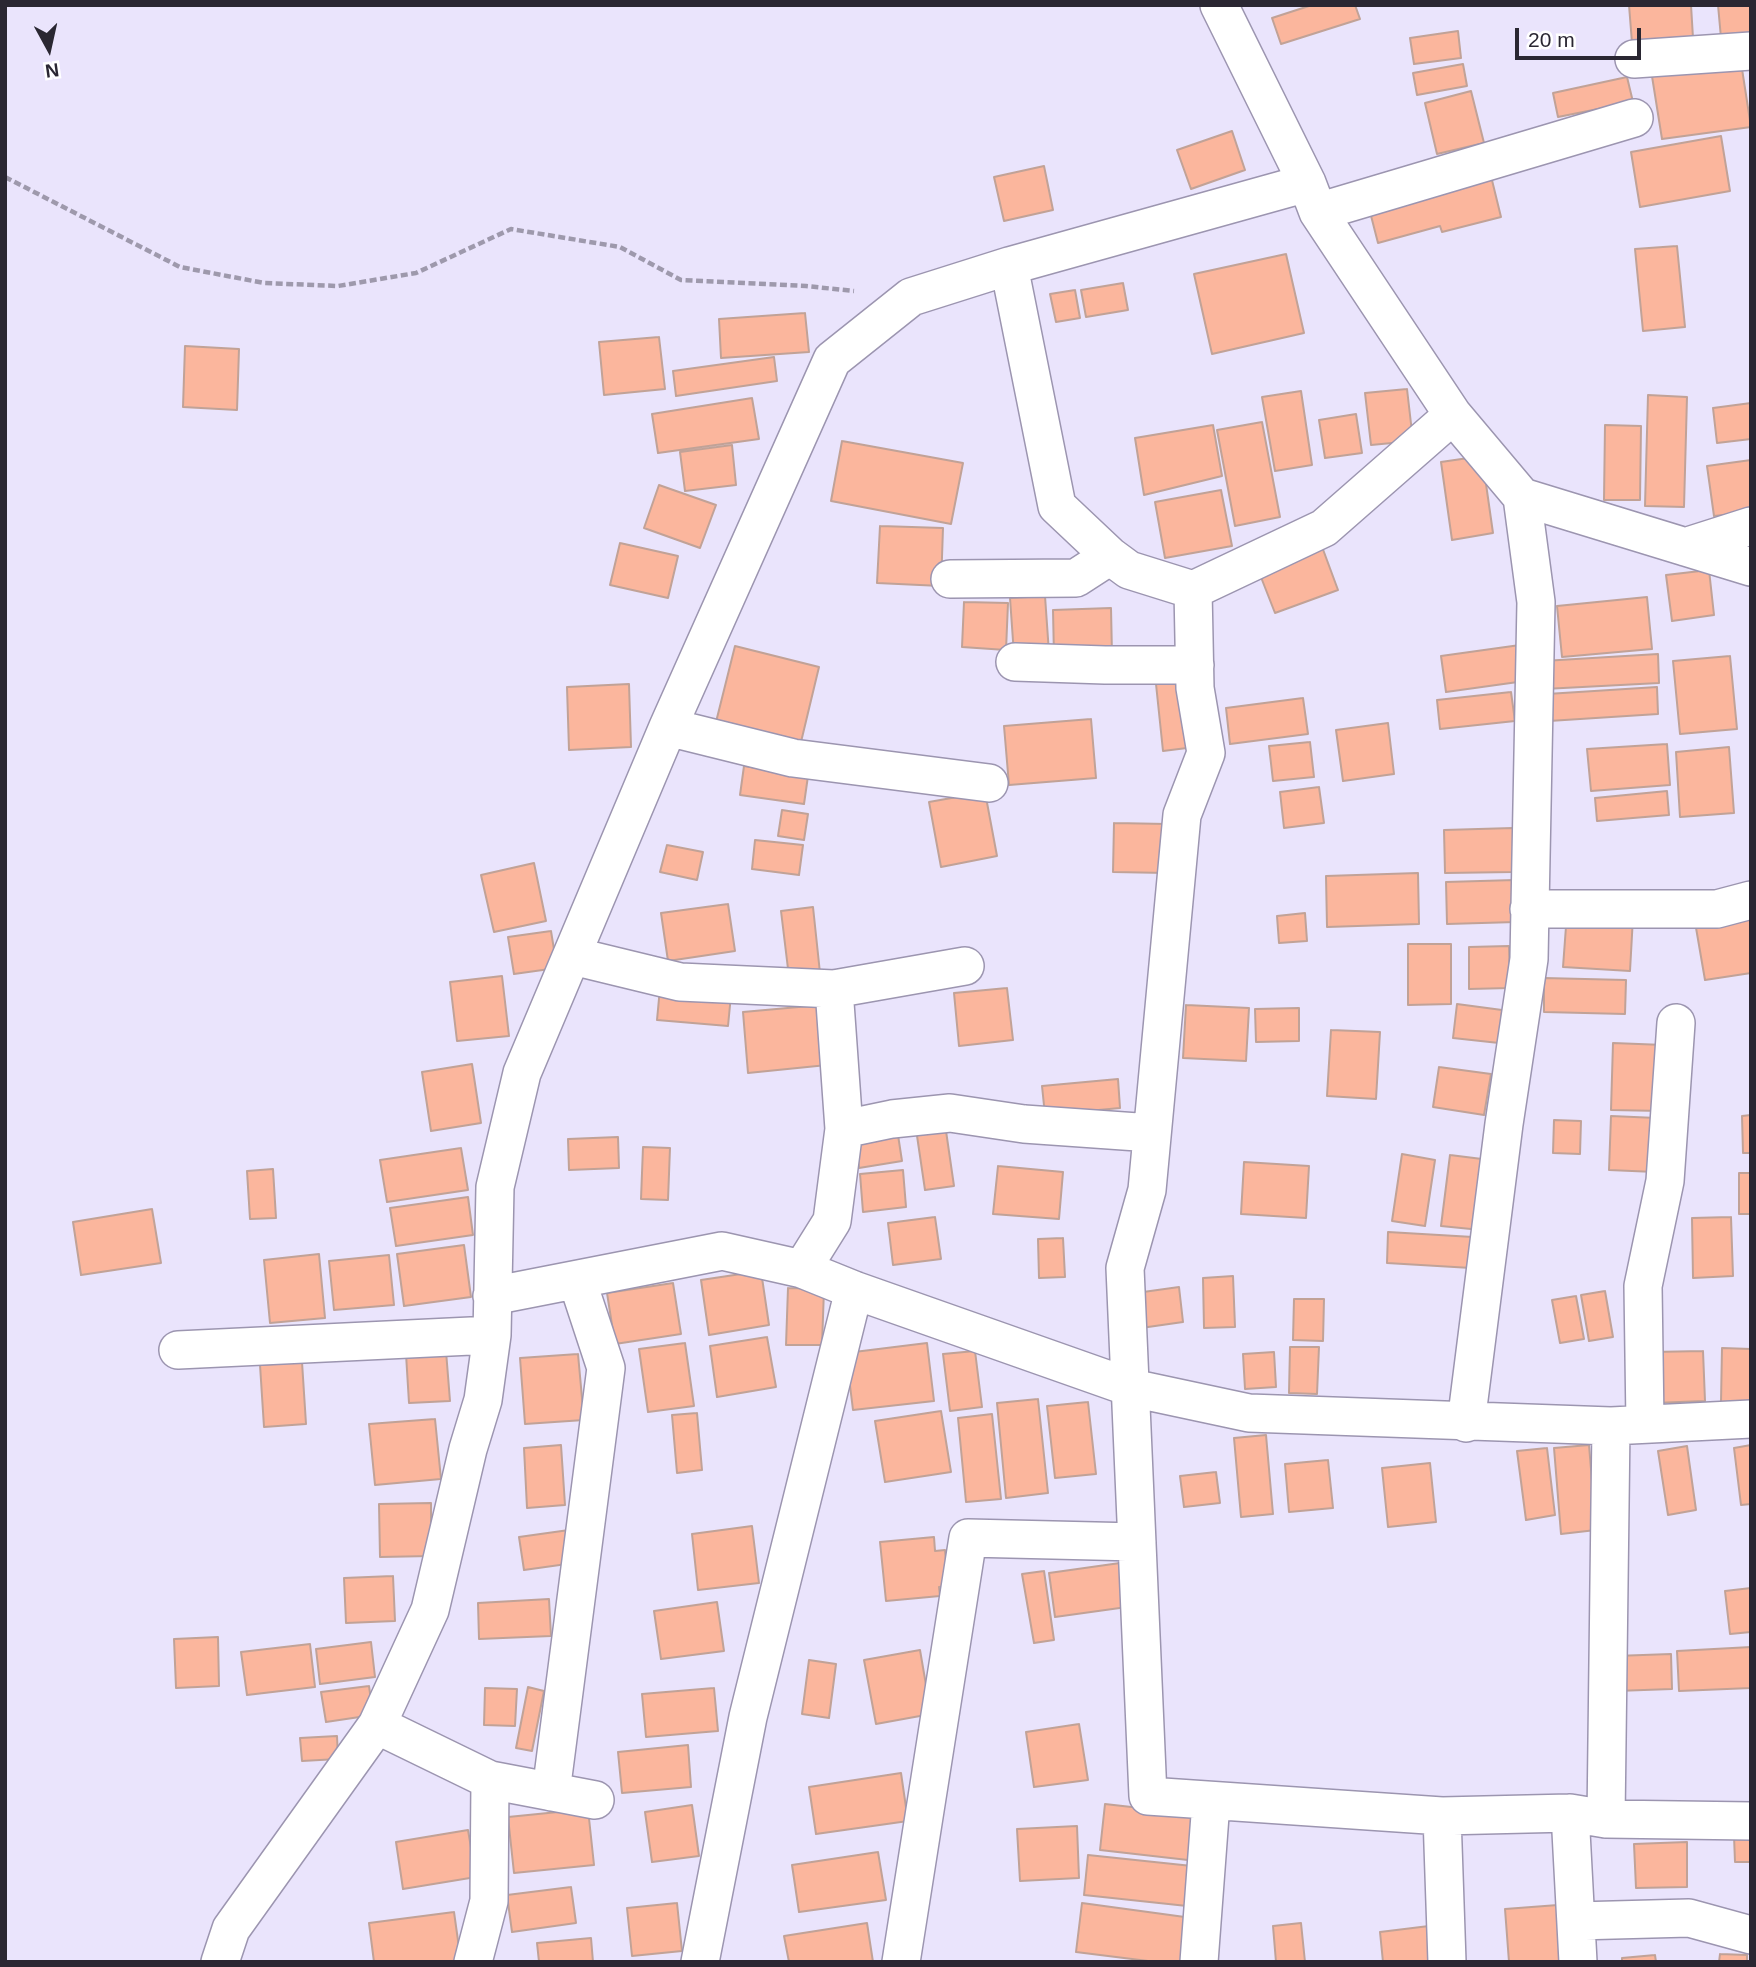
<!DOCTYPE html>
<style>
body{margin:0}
#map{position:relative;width:1756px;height:1967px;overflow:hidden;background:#eae4fc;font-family:Arial,sans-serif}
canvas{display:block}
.frame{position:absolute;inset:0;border:7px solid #2a2732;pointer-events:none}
.north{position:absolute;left:14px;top:14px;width:70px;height:70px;-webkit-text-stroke:5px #fff;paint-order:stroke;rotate:172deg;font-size:19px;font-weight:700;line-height:28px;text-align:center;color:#2a2732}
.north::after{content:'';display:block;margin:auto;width:24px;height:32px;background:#2a2732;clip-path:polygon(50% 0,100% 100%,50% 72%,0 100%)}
.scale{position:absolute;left:1515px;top:28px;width:126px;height:32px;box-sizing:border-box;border:4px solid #2a2732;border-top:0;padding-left:9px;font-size:21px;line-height:24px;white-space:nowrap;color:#2a2732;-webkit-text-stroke:5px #fff;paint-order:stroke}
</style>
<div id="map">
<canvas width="1756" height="1967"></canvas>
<div class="frame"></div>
<div class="north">N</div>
<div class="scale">20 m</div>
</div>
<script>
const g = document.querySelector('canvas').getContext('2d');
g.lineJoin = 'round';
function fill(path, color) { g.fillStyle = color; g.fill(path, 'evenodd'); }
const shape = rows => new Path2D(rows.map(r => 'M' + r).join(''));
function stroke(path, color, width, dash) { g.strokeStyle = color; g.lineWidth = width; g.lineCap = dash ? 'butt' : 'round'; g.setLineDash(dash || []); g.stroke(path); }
const building = shape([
 [1312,5,1355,5,1360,19,1281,44,1272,18,1312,5],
 [1629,5,1691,5,1693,38,1632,43,1629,5],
 [1718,5,1751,5,1751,35,1721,38,1718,5],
 [1458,31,1461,58,1414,64,1410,38,1458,31],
 [1740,56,1751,127,1662,139,1651,70,1740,56],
 [1463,64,1467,86,1417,95,1413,73,1463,64],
 [1627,77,1633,102,1558,117,1553,93,1627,77],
 [1471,91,1484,143,1437,154,1425,103,1471,91],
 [1232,131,1245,170,1191,189,1177,150,1232,131],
 [1721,136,1730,191,1640,207,1631,152,1721,136],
 [1044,166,1053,210,1004,221,994,177,1044,166],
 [1490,172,1501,217,1442,232,1440,226,1378,243,1368,204,1490,172],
 [1677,246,1685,327,1643,331,1635,249,1677,246],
 [1286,254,1304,333,1212,354,1194,274,1286,254],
 [1123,283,1128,310,1086,317,1081,290,1123,283],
 [1075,290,1080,318,1056,322,1050,294,1075,290],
 [805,313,809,352,721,358,719,319,805,313],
 [659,337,665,389,604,395,599,342,659,337],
 [185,346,239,349,237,410,183,407,185,346],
 [774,357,777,381,676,396,673,371,774,357],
 [1407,389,1413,441,1371,445,1365,393,1407,389],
 [1301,391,1312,465,1275,471,1262,397,1301,391],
 [1648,395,1687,397,1684,507,1645,506,1648,395],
 [752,398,759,439,658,453,652,414,752,398],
 [1751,403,1751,439,1717,443,1713,408,1751,403],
 [1356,414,1362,453,1325,458,1319,420,1356,414],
 [1262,422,1280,517,1235,526,1217,430,1262,422],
 [1213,425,1222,476,1144,495,1135,438,1213,425],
 [1605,425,1641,426,1640,500,1604,500,1605,425],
 [842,441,963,463,951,524,831,501,842,441],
 [732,445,736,485,685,491,680,452,732,445],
 [1482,456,1493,533,1452,540,1441,462,1482,456],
 [1751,460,1751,512,1714,516,1707,466,1751,460],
 [659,485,716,505,700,548,644,528,659,485],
 [1221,490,1232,546,1165,558,1155,502,1221,490],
 [880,526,943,528,941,586,877,583,880,526],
 [620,543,678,556,668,598,610,585,620,543],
 [1321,544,1338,590,1275,613,1257,567,1321,544],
 [1709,570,1714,615,1672,621,1666,575,1709,570],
 [1045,596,1049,653,1014,655,1010,598,1045,596],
 [1647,597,1652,649,1562,657,1557,606,1647,597],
 [964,602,1008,603,1006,650,962,647,964,602],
 [1111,608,1112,655,1054,657,1053,610,1111,608],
 [1520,645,1525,681,1446,692,1441,656,1520,645],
 [735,646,819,667,801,742,716,722,735,646],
 [1658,654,1659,683,1544,689,1543,661,1658,654],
 [1730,656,1737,729,1680,734,1673,661,1730,656],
 [1188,680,1195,747,1163,751,1156,684,1188,680],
 [629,684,631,747,569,750,567,687,629,684],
 [1657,687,1658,714,1549,721,1547,694,1657,687],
 [1511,692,1515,721,1440,729,1437,700,1511,692],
 [1303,698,1308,734,1230,744,1226,708,1303,698],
 [1091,719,1096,778,1009,785,1004,726,1091,719],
 [1388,723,1394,774,1343,781,1336,730,1388,723],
 [1310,742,1314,777,1273,781,1269,746,1310,742],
 [1667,744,1670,785,1591,791,1587,749,1667,744],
 [1729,747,1734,813,1680,817,1676,752,1729,747],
 [744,766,808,776,804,804,740,795,744,766],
 [1319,787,1324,823,1284,828,1280,792,1319,787],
 [1667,791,1669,815,1597,821,1595,798,1667,791],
 [985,792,997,856,941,867,929,802,985,792],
 [782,810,808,814,804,840,778,836,782,810],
 [1114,823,1167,824,1167,873,1113,872,1114,823],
 [1513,828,1513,872,1445,873,1444,830,1513,828],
 [755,840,803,845,799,875,752,869,755,840],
 [667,845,703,852,697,880,660,872,667,845],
 [534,863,546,921,494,932,481,875,534,863],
 [1418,873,1419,924,1327,927,1326,876,1418,873],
 [1515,880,1516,922,1447,924,1446,882,1515,880],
 [728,904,735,951,668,961,661,913,728,904],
 [813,907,820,973,789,977,781,911,813,907],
 [1305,913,1307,941,1279,943,1277,916,1305,913],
 [1567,913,1633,917,1630,971,1563,967,1567,913],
 [1751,913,1751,973,1705,980,1695,922,1751,913],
 [551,931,557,968,514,974,508,937,551,931],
 [1408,944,1451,944,1451,1004,1408,1005,1408,944],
 [1509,946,1510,988,1469,989,1469,947,1509,946],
 [502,976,509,1036,457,1041,450,982,502,976],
 [1544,978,1626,980,1625,1014,1544,1012,1544,978],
 [660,988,731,995,728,1026,657,1020,660,988],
 [1007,988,1013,1040,959,1046,954,993,1007,988],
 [1457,1004,1502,1010,1499,1043,1453,1038,1457,1004],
 [821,1005,827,1065,748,1073,743,1012,821,1005],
 [1186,1005,1249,1008,1246,1061,1183,1058,1186,1005],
 [1299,1008,1299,1041,1256,1042,1255,1009,1299,1008],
 [1331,1030,1380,1032,1376,1099,1327,1096,1331,1030],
 [1613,1043,1664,1045,1662,1111,1611,1110,1613,1043],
 [472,1064,481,1123,431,1131,422,1072,472,1064],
 [1439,1067,1491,1074,1484,1115,1433,1107,1439,1067],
 [1118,1079,1120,1108,1045,1115,1042,1086,1118,1079],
 [1751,1115,1751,1153,1743,1153,1742,1116,1751,1115],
 [1611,1116,1657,1118,1655,1172,1609,1170,1611,1116],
 [1554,1120,1581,1121,1580,1154,1553,1153,1554,1120],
 [945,1124,954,1186,925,1190,916,1129,945,1124],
 [898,1135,902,1161,859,1168,855,1141,898,1135],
 [618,1137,619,1168,569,1170,568,1139,618,1137],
 [643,1147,670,1148,668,1200,641,1199,643,1147],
 [461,1148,468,1190,387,1202,380,1160,461,1148],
 [1402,1154,1435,1160,1425,1226,1392,1221,1402,1154],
 [1450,1155,1490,1160,1481,1230,1441,1226,1450,1155],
 [1244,1162,1309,1166,1306,1218,1241,1214,1244,1162],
 [998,1166,1063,1172,1059,1219,993,1214,998,1166],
 [273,1169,276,1218,250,1219,247,1171,273,1169],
 [903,1170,906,1207,863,1212,860,1174,903,1170],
 [1739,1173,1751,1173,1751,1214,1739,1214,1739,1173],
 [468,1197,473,1235,396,1246,390,1208,468,1197],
 [152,1209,161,1263,81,1275,73,1222,152,1209],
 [935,1217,941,1259,893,1265,888,1223,935,1217],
 [1731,1217,1733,1276,1693,1278,1692,1218,1731,1217],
 [1388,1232,1473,1237,1471,1268,1387,1263,1388,1232],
 [1063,1238,1065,1277,1039,1278,1038,1239,1063,1238],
 [464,1245,471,1297,404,1306,397,1254,464,1245],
 [319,1254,325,1318,270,1323,264,1260,319,1254],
 [389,1255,394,1305,334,1310,329,1261,389,1255],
 [761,1271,769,1325,709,1335,701,1280,761,1271],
 [1233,1276,1235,1327,1204,1328,1203,1278,1233,1276],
 [673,1283,681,1334,615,1344,607,1293,673,1283],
 [1179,1287,1183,1322,1141,1328,1136,1293,1179,1287],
 [788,1288,824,1289,822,1345,786,1345,788,1288],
 [1605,1291,1613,1337,1589,1341,1581,1295,1605,1291],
 [1576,1296,1584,1339,1560,1343,1552,1300,1576,1296],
 [1294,1299,1324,1299,1323,1341,1293,1340,1294,1299],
 [767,1337,776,1387,717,1397,710,1346,767,1337],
 [685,1343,694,1406,648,1412,639,1349,685,1343],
 [927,1343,934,1401,853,1410,846,1353,927,1343],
 [1290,1347,1319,1347,1317,1394,1289,1393,1290,1347],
 [1722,1348,1751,1349,1751,1402,1721,1402,1722,1348],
 [446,1351,450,1401,409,1403,406,1354,446,1351],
 [975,1351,982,1407,950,1411,943,1354,975,1351],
 [1703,1351,1705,1401,1654,1403,1652,1352,1703,1351],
 [1274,1352,1276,1387,1245,1389,1243,1354,1274,1352],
 [578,1354,584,1420,525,1424,520,1358,578,1354],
 [302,1362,306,1424,264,1427,260,1365,302,1362],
 [1038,1399,1048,1493,1006,1498,997,1403,1038,1399],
 [1088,1402,1096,1474,1055,1478,1047,1406,1088,1402],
 [941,1411,951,1472,885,1482,875,1421,941,1411],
 [697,1413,702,1470,677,1473,672,1415,697,1413],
 [992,1414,1001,1499,966,1502,958,1418,992,1414],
 [435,1419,441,1479,375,1485,369,1424,435,1419],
 [1266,1435,1273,1514,1241,1517,1234,1438,1266,1435],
 [561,1445,565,1505,527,1508,524,1448,561,1445],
 [1589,1445,1596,1530,1561,1534,1554,1448,1589,1445],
 [1751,1445,1751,1504,1741,1505,1734,1448,1751,1445],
 [1687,1446,1696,1510,1668,1515,1658,1451,1687,1446],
 [1547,1448,1555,1515,1526,1520,1517,1451,1547,1448],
 [1328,1460,1333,1508,1289,1512,1285,1464,1328,1460],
 [1430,1463,1436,1522,1388,1527,1382,1468,1430,1463],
 [1216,1472,1220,1503,1184,1507,1180,1476,1216,1472],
 [431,1503,431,1556,380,1557,379,1504,431,1503],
 [752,1526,759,1583,698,1590,692,1534,752,1526],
 [569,1530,574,1563,524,1570,519,1537,569,1530],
 [934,1537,935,1551,945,1550,948,1586,939,1587,940,1596,886,1601,880,1542,934,1537],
 [1120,1563,1127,1607,1055,1617,1049,1573,1120,1563],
 [1044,1571,1054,1640,1034,1643,1022,1574,1044,1571],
 [393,1576,395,1621,346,1623,344,1578,393,1576],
 [1751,1588,1751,1632,1730,1634,1725,1591,1751,1588],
 [549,1599,551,1636,479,1639,478,1603,549,1599],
 [717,1602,724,1651,661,1659,654,1611,717,1602],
 [218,1637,219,1686,176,1688,174,1639,218,1637],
 [371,1642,375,1677,320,1684,316,1649,371,1642],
 [310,1644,315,1687,247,1695,241,1652,310,1644],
 [1751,1647,1751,1688,1679,1691,1677,1651,1751,1647],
 [920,1650,931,1714,876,1724,864,1660,920,1650],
 [1671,1654,1672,1689,1616,1691,1615,1656,1671,1654],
 [809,1660,836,1664,829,1718,802,1714,809,1660],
 [369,1686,373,1715,326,1722,321,1692,369,1686],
 [528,1687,544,1691,532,1751,516,1748,528,1687],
 [485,1688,517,1689,515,1726,484,1725,485,1688],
 [714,1688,718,1731,646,1737,642,1694,714,1688],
 [1079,1724,1088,1780,1034,1787,1026,1732,1079,1724],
 [337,1736,338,1759,302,1761,300,1738,337,1736],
 [688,1745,691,1787,622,1793,618,1752,688,1745],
 [901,1773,908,1821,816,1834,809,1787,901,1773],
 [1105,1804,1193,1814,1188,1860,1100,1850,1105,1804],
 [692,1805,699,1856,652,1862,645,1812,692,1805],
 [588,1809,594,1865,514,1873,508,1817,588,1809],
 [1077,1826,1079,1878,1020,1881,1017,1829,1077,1826],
 [468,1830,476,1877,403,1889,396,1842,468,1830],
 [1751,1835,1751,1862,1735,1862,1734,1836,1751,1835],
 [1687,1842,1687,1887,1636,1888,1634,1844,1687,1842],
 [878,1852,886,1900,799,1912,792,1865,878,1852],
 [1088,1855,1192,1866,1187,1906,1084,1895,1088,1855],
 [571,1887,576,1923,512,1932,507,1895,571,1887],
 [677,1903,682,1951,632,1956,627,1908,677,1903],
 [1082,1903,1192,1918,1186,1962,1156,1962,1076,1952,1082,1903],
 [1558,1905,1563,1962,1509,1962,1505,1909,1558,1905],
 [454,1912,461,1962,374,1962,369,1923,454,1912],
 [867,1923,873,1962,789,1962,784,1936,867,1923],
 [1301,1923,1305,1962,1276,1962,1273,1926,1301,1923],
 [1429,1926,1433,1962,1383,1962,1380,1932,1429,1926],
 [591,1938,593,1962,539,1962,537,1943,591,1938],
 [1720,1954,1747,1955,1747,1962,1719,1962,1720,1954],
 [1655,1955,1656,1962,1622,1962,1622,1958,1655,1955]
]);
fill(building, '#fbb69d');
stroke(building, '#c1a297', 2);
const street = shape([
 [1219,5,1307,183,1318,212,1453,415,1522,497,1751,567],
 [1634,59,1751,51],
 [1318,212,1634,118],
 [1009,266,1057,506,1110,556],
 [1685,547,1751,526],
 [950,579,1076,578,1110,556,1129,570,1193,590,1324,528,1453,415],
 [1193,590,1195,688,1206,753,1182,815,1147,1190,1125,1268,1148,1796,1442,1816,1570,1813,1606,1819,1751,1821],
 [1015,662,1105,665,1195,665],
 [668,727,793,758,989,783],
 [1529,909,1717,909,1751,900],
 [573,956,680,982,834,989,965,966],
 [844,1129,892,1119,950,1113,1024,1124,1152,1133],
 [802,1269,832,1221,844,1129,834,989],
 [492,1296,722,1251,802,1269,854,1290,1132,1388,1249,1413,1611,1426,1751,1419],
 [178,1350,492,1335],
 [1466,1423,1504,1124,1529,959,1536,602,1522,497],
 [1645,1424,1643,1286,1665,1181,1676,1023],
 [377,1725,490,1780,595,1800],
 [551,1792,606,1368,577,1280],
 [1570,1813,1578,1962],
 [1442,1816,1447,1962],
 [1606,1819,1611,1426],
 [1576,1921,1689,1918,1751,1935],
 [220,1962,231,1929,377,1725,430,1610,468,1449,483,1400,492,1335,495,1187,522,1073,668,727,832,360,911,297,1009,266,1307,183],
 [473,1962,489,1901,490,1780],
 [700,1962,748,1717,854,1290],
 [901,1962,968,1538,1137,1542],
 [1199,1962,1211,1802]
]);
stroke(street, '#9c95b0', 40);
stroke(shape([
 [5,177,180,267,264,283,338,286,416,273,511,229,620,247,681,280,806,286,854,291]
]), '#9e99ac', 4.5, [7, 3.5]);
stroke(street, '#fff', 37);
</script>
